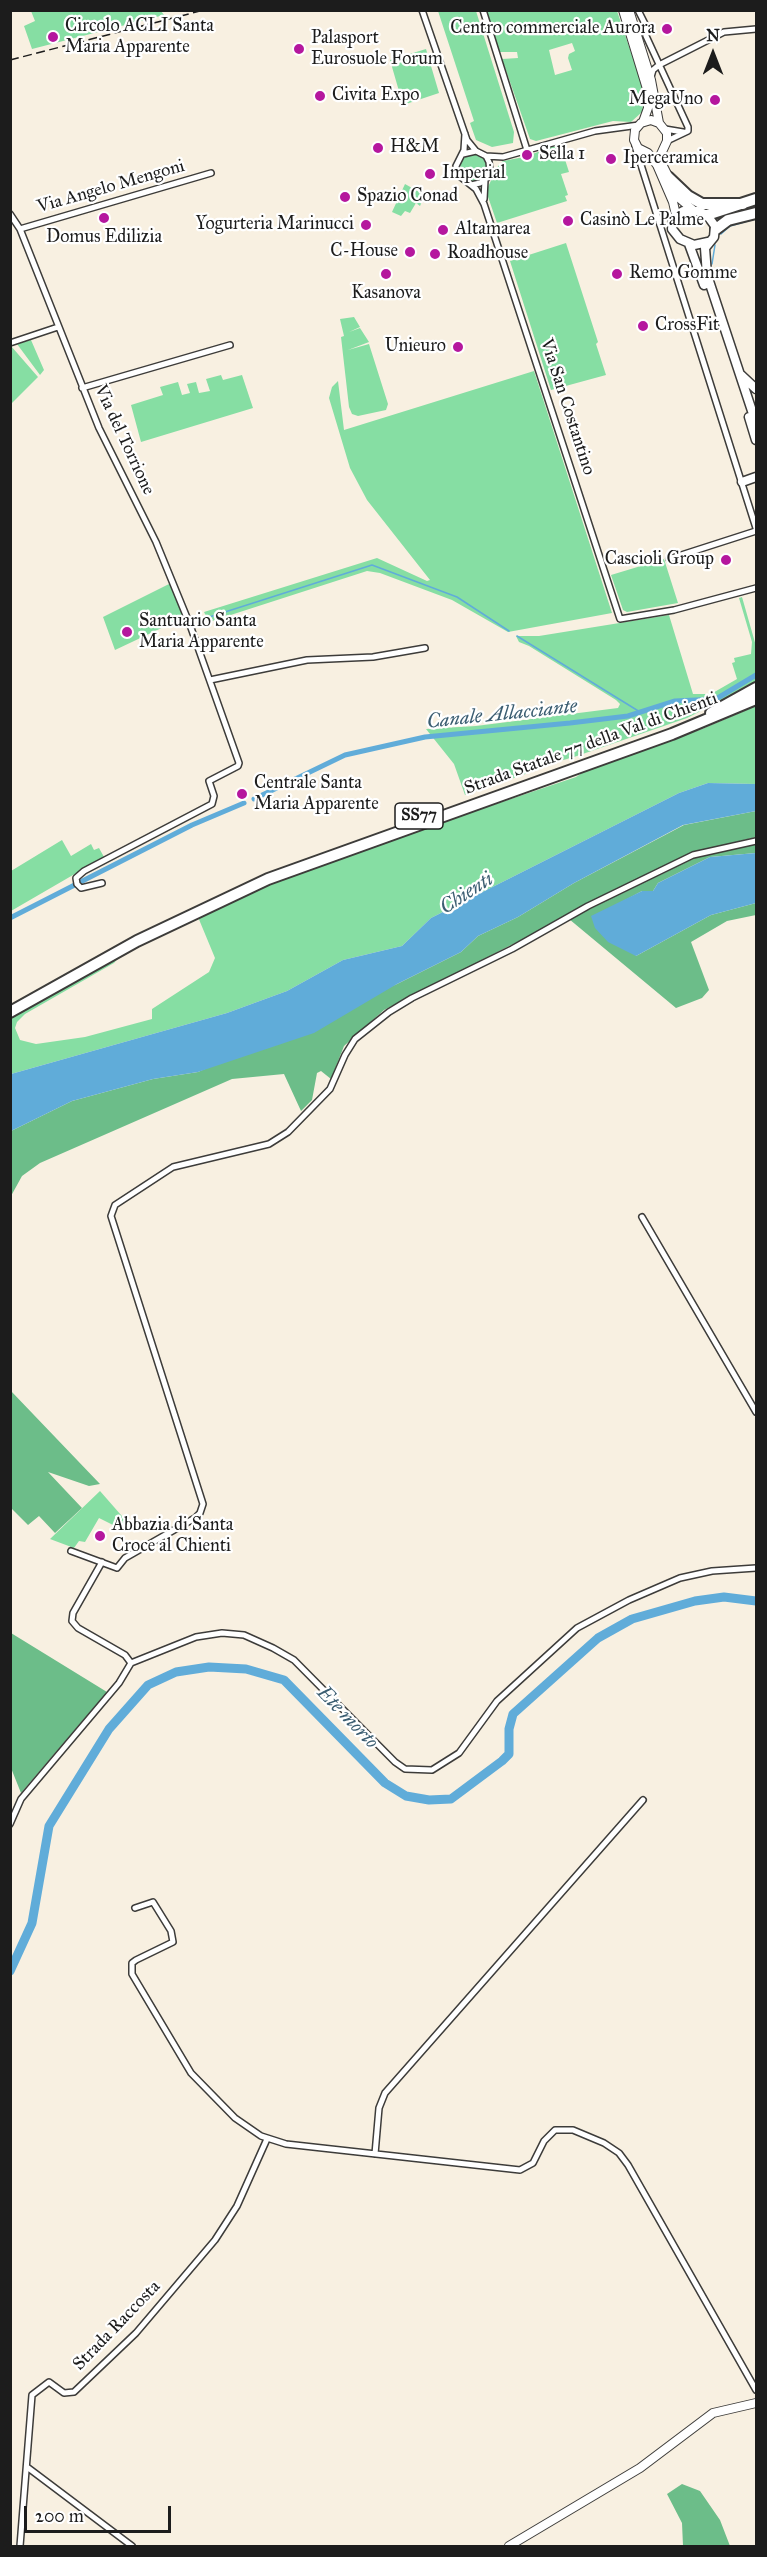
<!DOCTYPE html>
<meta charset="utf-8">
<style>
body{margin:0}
#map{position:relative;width:767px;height:2557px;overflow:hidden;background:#f8f0e1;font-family:"IM FELL Great Primer",serif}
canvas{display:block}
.frame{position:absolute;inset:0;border:12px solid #1c1c1c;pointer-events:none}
.north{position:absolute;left:683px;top:24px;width:60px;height:60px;-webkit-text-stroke:4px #fff;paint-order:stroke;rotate:0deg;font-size:16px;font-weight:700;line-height:24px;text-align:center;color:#1c1c1c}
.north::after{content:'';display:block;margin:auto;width:21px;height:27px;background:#1c1c1c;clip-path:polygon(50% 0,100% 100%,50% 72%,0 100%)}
.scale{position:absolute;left:24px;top:2506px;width:147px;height:27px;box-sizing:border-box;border:3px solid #1c1c1c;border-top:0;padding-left:8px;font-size:18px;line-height:21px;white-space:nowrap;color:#1c1c1c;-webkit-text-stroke:4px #fff;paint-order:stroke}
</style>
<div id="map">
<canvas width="767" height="2557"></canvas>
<div class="frame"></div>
<div class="north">N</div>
<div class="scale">200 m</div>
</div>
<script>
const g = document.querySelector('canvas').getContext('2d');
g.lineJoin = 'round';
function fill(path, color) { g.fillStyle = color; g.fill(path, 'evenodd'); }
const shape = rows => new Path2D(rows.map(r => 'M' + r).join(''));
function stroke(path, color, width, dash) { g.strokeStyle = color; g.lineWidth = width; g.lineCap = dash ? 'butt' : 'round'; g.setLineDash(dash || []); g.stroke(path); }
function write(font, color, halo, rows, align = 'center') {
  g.font = font + ' "IM FELL Great Primer",serif'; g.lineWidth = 4.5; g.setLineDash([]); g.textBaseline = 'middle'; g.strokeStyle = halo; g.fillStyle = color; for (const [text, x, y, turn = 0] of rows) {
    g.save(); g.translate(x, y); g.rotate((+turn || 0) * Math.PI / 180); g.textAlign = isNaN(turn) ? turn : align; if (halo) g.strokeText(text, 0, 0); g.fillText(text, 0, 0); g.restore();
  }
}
fill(shape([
 [161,11,164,15,32,49,24,26,35,21,31,11],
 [438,11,476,11,514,132,513,143,492,147,476,140,470,123,474,121],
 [486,11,617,11,641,82,644,100,642,112,631,122,613,121,536,141,530,139,502,59,518,58,517,52,499,52],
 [572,43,575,51,569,54,568,58,572,70,555,75,549,50],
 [426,49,439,93,403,105,390,60],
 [560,144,569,172,561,174,568,195,565,196,567,201,497,223,486,191,498,166,503,161,524,157],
 '460 168a14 14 0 1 1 28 0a14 14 0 1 1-28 0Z',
 [405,184,421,193,423,199,420,206,416,203,410,213,405,211,401,216,392,212],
 [566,243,598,342,596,344,606,375,551,390,510,261],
 [354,317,360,327,349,332,360,328,369,342,348,350,369,344,388,404,386,410,358,416,352,414,349,407,341,337,344,336,340,319],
 [31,340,44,370,40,375,17,344],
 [11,346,38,377,11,404,10,351],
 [534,371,612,613,508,632,452,600,380,573,367,571,209,622,204,612,377,558,427,581,430,580,367,500,350,468,329,398,332,387,338,381,344,430],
 [221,375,223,380,242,375,253,408,141,442,131,405,163,395,160,387,178,382,182,395,190,393,187,384,196,382,199,393,210,391,206,379],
 [664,559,678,603,627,612,623,610,611,575],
 [173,582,187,616,115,650,103,617],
 [742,597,756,646,756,683,687,718,574,757,542,766,537,770,465,795,454,764,426,729,476,726,618,708,620,704,616,700,529,646,519,642,516,636,539,636,669,615,693,694,711,694,737,679,732,663,735,662,734,658,751,654,752,642,739,598],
 [756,706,756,784,708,783,679,793,431,918,402,946,343,960,287,991,227,1013,11,1074,10,1017,121,955,114,963,25,1014,17,1022,15,1028,20,1040,36,1044,85,1037,152,1019,152,1009,209,972,215,958,198,917,303,870,317,867,342,856,576,777,588,769,702,729],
 [62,840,71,856,91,844,94,850,99,848,104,857,11,911,11,871],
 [100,1491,128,1523,123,1530,99,1518,85,1542,79,1541,74,1548,50,1539]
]), '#86dea3');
fill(shape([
 [756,811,756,837,691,853,384,1010,344,1046,331,1079,321,1071,317,1073,312,1100,301,1111,284,1074,232,1079,40,1163,22,1176,11,1196,11,1131,72,1101,153,1079,198,1072,397,984,461,952,478,936,518,917,574,883,684,825],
 [756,844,756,853,710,857,658,883,653,891,642,891,616,905,636,956,711,915,756,903,756,915,727,921,691,942,709,990,702,998,676,1008,569,919,701,855],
 [11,1391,100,1484,89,1486,48,1472,82,1508,55,1533,39,1516,28,1525,11,1508],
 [11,1633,107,1692,21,1793,11,1768],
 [682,2484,700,2491,720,2520,730,2546,683,2546,682,2523,667,2494]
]), '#6cbd89');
fill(shape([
 [708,783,756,784,756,811,683,825,574,883,518,917,478,936,461,952,397,984,314,1033,198,1072,153,1079,72,1101,11,1131,11,1074,227,1013,287,991,343,960,402,946,431,918,679,793],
 [756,853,756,903,711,915,636,956,608,942,595,928,591,916,642,891,653,891,658,883,710,857]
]), '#60acd9');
stroke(shape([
 [721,234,730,226,755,219],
 [712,264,715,245],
 [200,620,372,565,457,597,509,631],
 [517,636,640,712]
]), '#60acd9', 1.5);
stroke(shape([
 [254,799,345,755,425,737,570,723,628,716,675,701,716,699,756,675],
 [10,918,192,825,244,803]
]), '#60acd9', 5);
stroke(shape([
 [10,1971,32,1923,49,1826,109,1729,148,1685,176,1672,209,1667,246,1669,284,1680,385,1783,406,1796,429,1800,451,1799,502,1761,509,1754,509,1729,513,1714,598,1638,632,1619,695,1601,724,1597,756,1601]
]), '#60acd9', 9);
const street = shape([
 [422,10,467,140,476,151],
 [483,10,527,150],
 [638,10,645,24,646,36,688,127,688,131,667,141],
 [651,77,653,70,659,65,724,32,756,29],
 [665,129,683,132],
 [465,134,464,150,456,166,457,174,476,189,484,204,620,619,674,610,756,588],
 [635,146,756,528],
 [463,154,476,151,486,156,489,162,490,171,487,178,480,183,471,185],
 [486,156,503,157,595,131,639,125],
 [484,199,485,180],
 [10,214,20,229,99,428,156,542,190,625,239,763,238,766,209,781,214,796,212,804,84,871,76,878,77,884,81,888,102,883],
 [20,229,211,173],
 [10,343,58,327],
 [82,388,230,345],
 [669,559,756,531],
 [210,680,307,660,373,657,425,648],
 [642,1217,756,1412],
 [71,1551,117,1568,125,1558,195,1518,200,1513,203,1504,111,1216,115,1205,173,1167,269,1144,288,1132,330,1089,345,1055,355,1039,389,1012,412,998,512,949,588,906,693,855,756,841],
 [102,1562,73,1613,72,1621,78,1628,125,1655,131,1663],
 [10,1824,21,1799,119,1683,131,1663,196,1637,222,1633,244,1635,273,1648,294,1660,395,1762,405,1769,432,1770,459,1753,497,1701,577,1628,629,1600,680,1578,712,1571,756,1568],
 [135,1908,153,1902,171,1931,173,1942,136,1960,132,1963,132,1974,191,2073,235,2118,261,2136,286,2144,520,2170,533,2163,544,2141,555,2130,573,2130,604,2143,619,2153,628,2165,756,2390],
 [375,2154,379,2108,385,2093,643,1800],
 [27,2467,132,2546],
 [20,2546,32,2395,49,2382,64,2393,74,2392,136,2333,215,2240,237,2206,267,2139]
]);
const secondary = shape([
 [623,10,648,92,648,108,643,122],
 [629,10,651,80,659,123,667,133,667,141,661,154,662,164,679,198,693,210],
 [659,123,651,120,641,123,635,130,634,140,638,148,648,153,657,165,673,202,676,215],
 [509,2546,640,2468,713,2413,756,2403]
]);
const primary = shape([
 [708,242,694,245,680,239,672,229,673,218,683,211,698,211,707,215,715,226,714,237,705,248,707,275,756,423],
 [689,244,704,285],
 [741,375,756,389],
 [749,417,756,440],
 [742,482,756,477]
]);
const highway = shape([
 [668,177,688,196,702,204,743,204],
 [707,215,756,199],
 [716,229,728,220,756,213],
 [711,713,756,688],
 [10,1012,137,941,268,879,672,734,756,699]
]);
stroke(street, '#3d3c3a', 8);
stroke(secondary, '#3d3c3a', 10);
stroke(primary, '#3d3c3a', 11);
stroke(highway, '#3d3c3a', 14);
stroke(street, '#fff', 5);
stroke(secondary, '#fff', 8);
stroke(primary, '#fff', 8);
stroke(highway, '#fff', 10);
stroke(shape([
 [10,60,204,10]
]), '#1c1c1c', 1.5, [9, 4.5]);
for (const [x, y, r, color] of [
 [667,29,6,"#b5179e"],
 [53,37,6,"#b5179e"],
 [299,49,6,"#b5179e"],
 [320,96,6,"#b5179e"],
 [715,100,6,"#b5179e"],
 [378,148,6,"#b5179e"],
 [527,155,6,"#b5179e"],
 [611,159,6,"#b5179e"],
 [430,174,6,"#b5179e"],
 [345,197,6,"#b5179e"],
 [104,218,6,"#b5179e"],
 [568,221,6,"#b5179e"],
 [366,225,6,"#b5179e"],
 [443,230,6,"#b5179e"],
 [410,252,6,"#b5179e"],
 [435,254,6,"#b5179e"],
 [386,274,6,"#b5179e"],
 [617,274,6,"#b5179e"],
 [643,326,6,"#b5179e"],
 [458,347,6,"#b5179e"],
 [726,560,6,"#b5179e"],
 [127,632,6,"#b5179e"],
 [242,794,6,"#b5179e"],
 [100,1536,6,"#b5179e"]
]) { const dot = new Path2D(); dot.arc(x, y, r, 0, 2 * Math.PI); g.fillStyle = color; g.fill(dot); stroke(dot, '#fff', 2); }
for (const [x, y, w] of [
 [419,816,48]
]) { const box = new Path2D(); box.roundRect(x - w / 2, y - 13, w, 26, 4.5); g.fillStyle = '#fff'; g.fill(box); stroke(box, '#1c1c1c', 1.5); }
write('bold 16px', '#1c1c1c', null, [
 ["SS77",419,816]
]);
write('18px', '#1c1c1c', '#fff', [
 ["Circolo ACLI Santa",65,27],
 ["Maria Apparente",65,48],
 ["Centro commerciale Aurora",655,29,"right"],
 ["Palasport",311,39],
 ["Eurosuole Forum",311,60],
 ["Civita Expo",332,96],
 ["MegaUno",703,100,"right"],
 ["H&M",390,148],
 ["Sella 1",539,155],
 ["Iperceramica",623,159],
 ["Imperial",442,174],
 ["Spazio Conad",357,197],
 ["Casinò Le Palme",580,221],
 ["Yogurteria Marinucci",354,225,"right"],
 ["Altamarea",455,230],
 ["Domus Edilizia",104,238,"center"],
 ["C-House",398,252,"right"],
 ["Roadhouse",447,254],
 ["Remo Gomme",629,274],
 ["Kasanova",386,294,"center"],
 ["CrossFit",655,326],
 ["Unieuro",446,347,"right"],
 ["Cascioli Group",714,560,"right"],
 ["Santuario Santa",139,622],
 ["Maria Apparente",139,643],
 ["Centrale Santa",254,784],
 ["Maria Apparente",254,805],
 ["Abbazia di Santa",112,1526],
 ["Croce al Chienti",112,1547]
], 'left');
write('18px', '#1c1c1c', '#fff', [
 ["Via Angelo Mengoni",111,187,-16],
 ["Via San Costantino",567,407,72],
 ["Via del Torrione",124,440,65],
 ["Strada Statale 77 della Val di Chienti",591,744,-20],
 ["Strada Raccosta",117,2326,-46]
]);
write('italic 20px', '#3b5d71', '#fff', [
 ["Canale Allacciante",502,715,-6],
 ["Chienti",467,894,-33],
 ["Ete morto",347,1718,46]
]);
</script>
